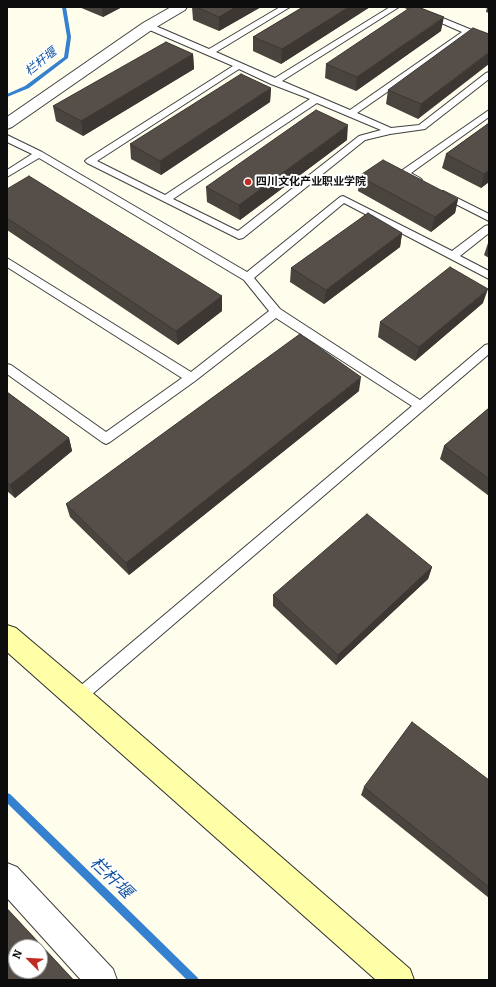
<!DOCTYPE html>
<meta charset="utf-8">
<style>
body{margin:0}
#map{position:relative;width:496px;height:987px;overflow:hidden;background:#fffdec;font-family:Bitter,serif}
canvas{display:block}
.frame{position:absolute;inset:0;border:8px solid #0d0d0d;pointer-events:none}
.north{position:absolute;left:8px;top:939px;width:40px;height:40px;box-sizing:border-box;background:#fff;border:1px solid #9e9e9e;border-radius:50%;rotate:294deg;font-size:11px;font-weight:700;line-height:16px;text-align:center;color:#0d0d0d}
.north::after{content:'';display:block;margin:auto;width:14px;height:18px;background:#c02b22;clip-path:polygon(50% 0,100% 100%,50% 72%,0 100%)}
</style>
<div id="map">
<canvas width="496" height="987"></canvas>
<div class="frame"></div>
<div class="north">N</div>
</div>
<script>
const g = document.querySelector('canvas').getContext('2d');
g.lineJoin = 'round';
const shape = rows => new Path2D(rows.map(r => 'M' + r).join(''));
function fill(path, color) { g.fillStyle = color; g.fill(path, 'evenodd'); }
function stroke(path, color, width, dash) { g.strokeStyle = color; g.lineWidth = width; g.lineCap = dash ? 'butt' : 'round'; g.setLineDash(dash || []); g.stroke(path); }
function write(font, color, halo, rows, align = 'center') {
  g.font = font + ' Bitter,"Noto Sans SC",serif'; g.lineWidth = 4; g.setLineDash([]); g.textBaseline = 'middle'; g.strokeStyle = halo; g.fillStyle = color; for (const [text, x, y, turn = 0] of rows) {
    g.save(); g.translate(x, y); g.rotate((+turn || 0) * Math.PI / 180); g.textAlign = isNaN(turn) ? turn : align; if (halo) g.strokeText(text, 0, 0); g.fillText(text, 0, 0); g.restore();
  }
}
fill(shape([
 [62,7,66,7,71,37,68,58,29,88,7,97,7,94,25,86,64,57,67,37,62,7],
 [7,793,10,794,197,977,199,980,187,980,7,803,7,793]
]), '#3581d0');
const lane = shape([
 [280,7,290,7,216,52,275,78,390,7,399,7,282,81,350,110,462,32,405,7,416,7,489,37,489,42,469,35,357,113,391,128,419,125,486,73,489,72,489,79,425,129,390,134,365,140,243,238,239,239,87,163,85,161,87,159,233,66,145,28,145,24,151,24,209,49,280,7],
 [239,69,271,84,310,99,165,195,97,161,239,69],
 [317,103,381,130,359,136,238,231,173,199,317,103],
 [489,110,489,117,411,173,420,178,422,180,420,182,414,182,401,175,399,173,401,171,489,110],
 [7,135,42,152,247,272,340,197,343,196,452,251,485,226,489,225,489,233,460,256,489,271,489,279,344,203,254,278,280,309,420,400,485,345,489,344,489,354,83,702,78,704,73,702,70,697,73,692,412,406,276,318,195,381,110,442,106,444,102,442,7,374,7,364,11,365,106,432,182,378,7,267,7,258,191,372,269,311,244,280,39,158,7,177,7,170,32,154,7,142,7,135],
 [443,191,489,214,489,221,440,196,438,194,440,192,443,191]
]);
const street = shape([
 [171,7,187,7,185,10,153,29,12,127,7,129,7,117,143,23,171,7],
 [7,863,17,867,113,969,117,980,81,980,7,898,7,863]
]);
const secondary = shape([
 [7,625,16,628,87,688,410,969,414,980,376,980,7,652,7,625]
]);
stroke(lane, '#404040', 2);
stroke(street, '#404040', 2);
stroke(secondary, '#2f2f2f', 2);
fill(lane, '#fff');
fill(street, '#fff');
fill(secondary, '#ffffa7');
fill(shape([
 [79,7,122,7,103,17],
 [192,7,261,7,219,31,193,20],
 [303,7,370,7,281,64,253,51,253,37],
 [487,7,489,7,489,13,486,12],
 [441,31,356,91,325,78,326,64],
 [489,34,418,119,386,104,388,90],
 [193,54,194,69,83,136,56,121,53,106],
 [271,88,270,102,161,175,131,159,130,144],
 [489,123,489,182,481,188,442,168,446,154],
 [347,140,240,220,207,202,206,187],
 [359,176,458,199,455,213,431,232,358,191],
 [7,189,222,296,222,311,178,345,7,230],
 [402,233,400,247,324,304,290,282,291,268],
 [489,240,489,258,484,255],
 [483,303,415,361,378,337,380,322],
 [359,391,129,575,70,517,66,504],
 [7,392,69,438,72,451,15,498,7,491],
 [489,408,489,496,440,459,444,446],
 [432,567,428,579,336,665,273,606,273,595],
 [489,780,489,898,361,795,364,787]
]), '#4a443f');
fill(shape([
 [104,7,122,7,103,17,102,8],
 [236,7,261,7,219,31,219,17],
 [349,7,370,7,281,64,282,49],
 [444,17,441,31,356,91,357,77],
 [489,52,489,64,418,119,421,104],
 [193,54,194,69,83,136,81,121],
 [271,88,270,102,161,175,160,161],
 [348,125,347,140,240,220,239,205],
 [489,170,489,182,481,188,484,174],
 [458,199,455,213,431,232,435,217],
 [402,233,400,247,324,304,326,290],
 [488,289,483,303,415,361,419,347],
 [222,296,222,311,178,345,176,331],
 [361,377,359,391,129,575,126,563],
 [69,438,72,451,15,498,10,485],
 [432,567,428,579,336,665,338,655],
 [7,908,74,980,73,980,7,909]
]), '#3c3733');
const building = shape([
 [196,7,236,7,219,17,196,7],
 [303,7,349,7,282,49,253,37,303,7],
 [411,7,418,7,444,17,357,77,326,64,411,7],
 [473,28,489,34,489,52,421,104,388,90,473,28],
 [166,42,193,54,81,121,53,106,166,42],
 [241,74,271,88,160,161,130,144,241,74],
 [316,110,348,125,239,205,206,187,316,110],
 [489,123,489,170,484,174,446,154,489,123],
 [383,160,458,199,435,217,359,176,383,160],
 [29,176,222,296,176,331,7,218,7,189,29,176],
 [368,213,402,233,326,290,291,268,368,213],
 [450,267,488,289,419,347,380,322,450,267],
 [300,334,361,377,126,563,66,504,300,334],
 [7,392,69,438,10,485,7,482,7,392],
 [489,408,489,479,444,446,489,408],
 [367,514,432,567,338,655,273,595,367,514],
 [412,722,489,780,489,887,364,787,412,722],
 [7,909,73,980,7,980,7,909],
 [16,947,40,947,40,971,16,971,16,947]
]);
fill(building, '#564f49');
stroke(building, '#3c3733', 1);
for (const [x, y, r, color] of [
 [248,182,4,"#c02b22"]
]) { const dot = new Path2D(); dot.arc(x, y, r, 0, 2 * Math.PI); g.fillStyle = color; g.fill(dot); stroke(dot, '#fff', 1.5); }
write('bold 11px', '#0d0d0d', '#fff', [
 ["四川文化产业职业学院",256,182]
], 'left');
write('italic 12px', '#1354a1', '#fff', [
 ["栏杆堰",41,62,-39]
]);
write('italic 17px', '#1354a1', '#fff', [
 ["栏杆堰",111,878,44]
]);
</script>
